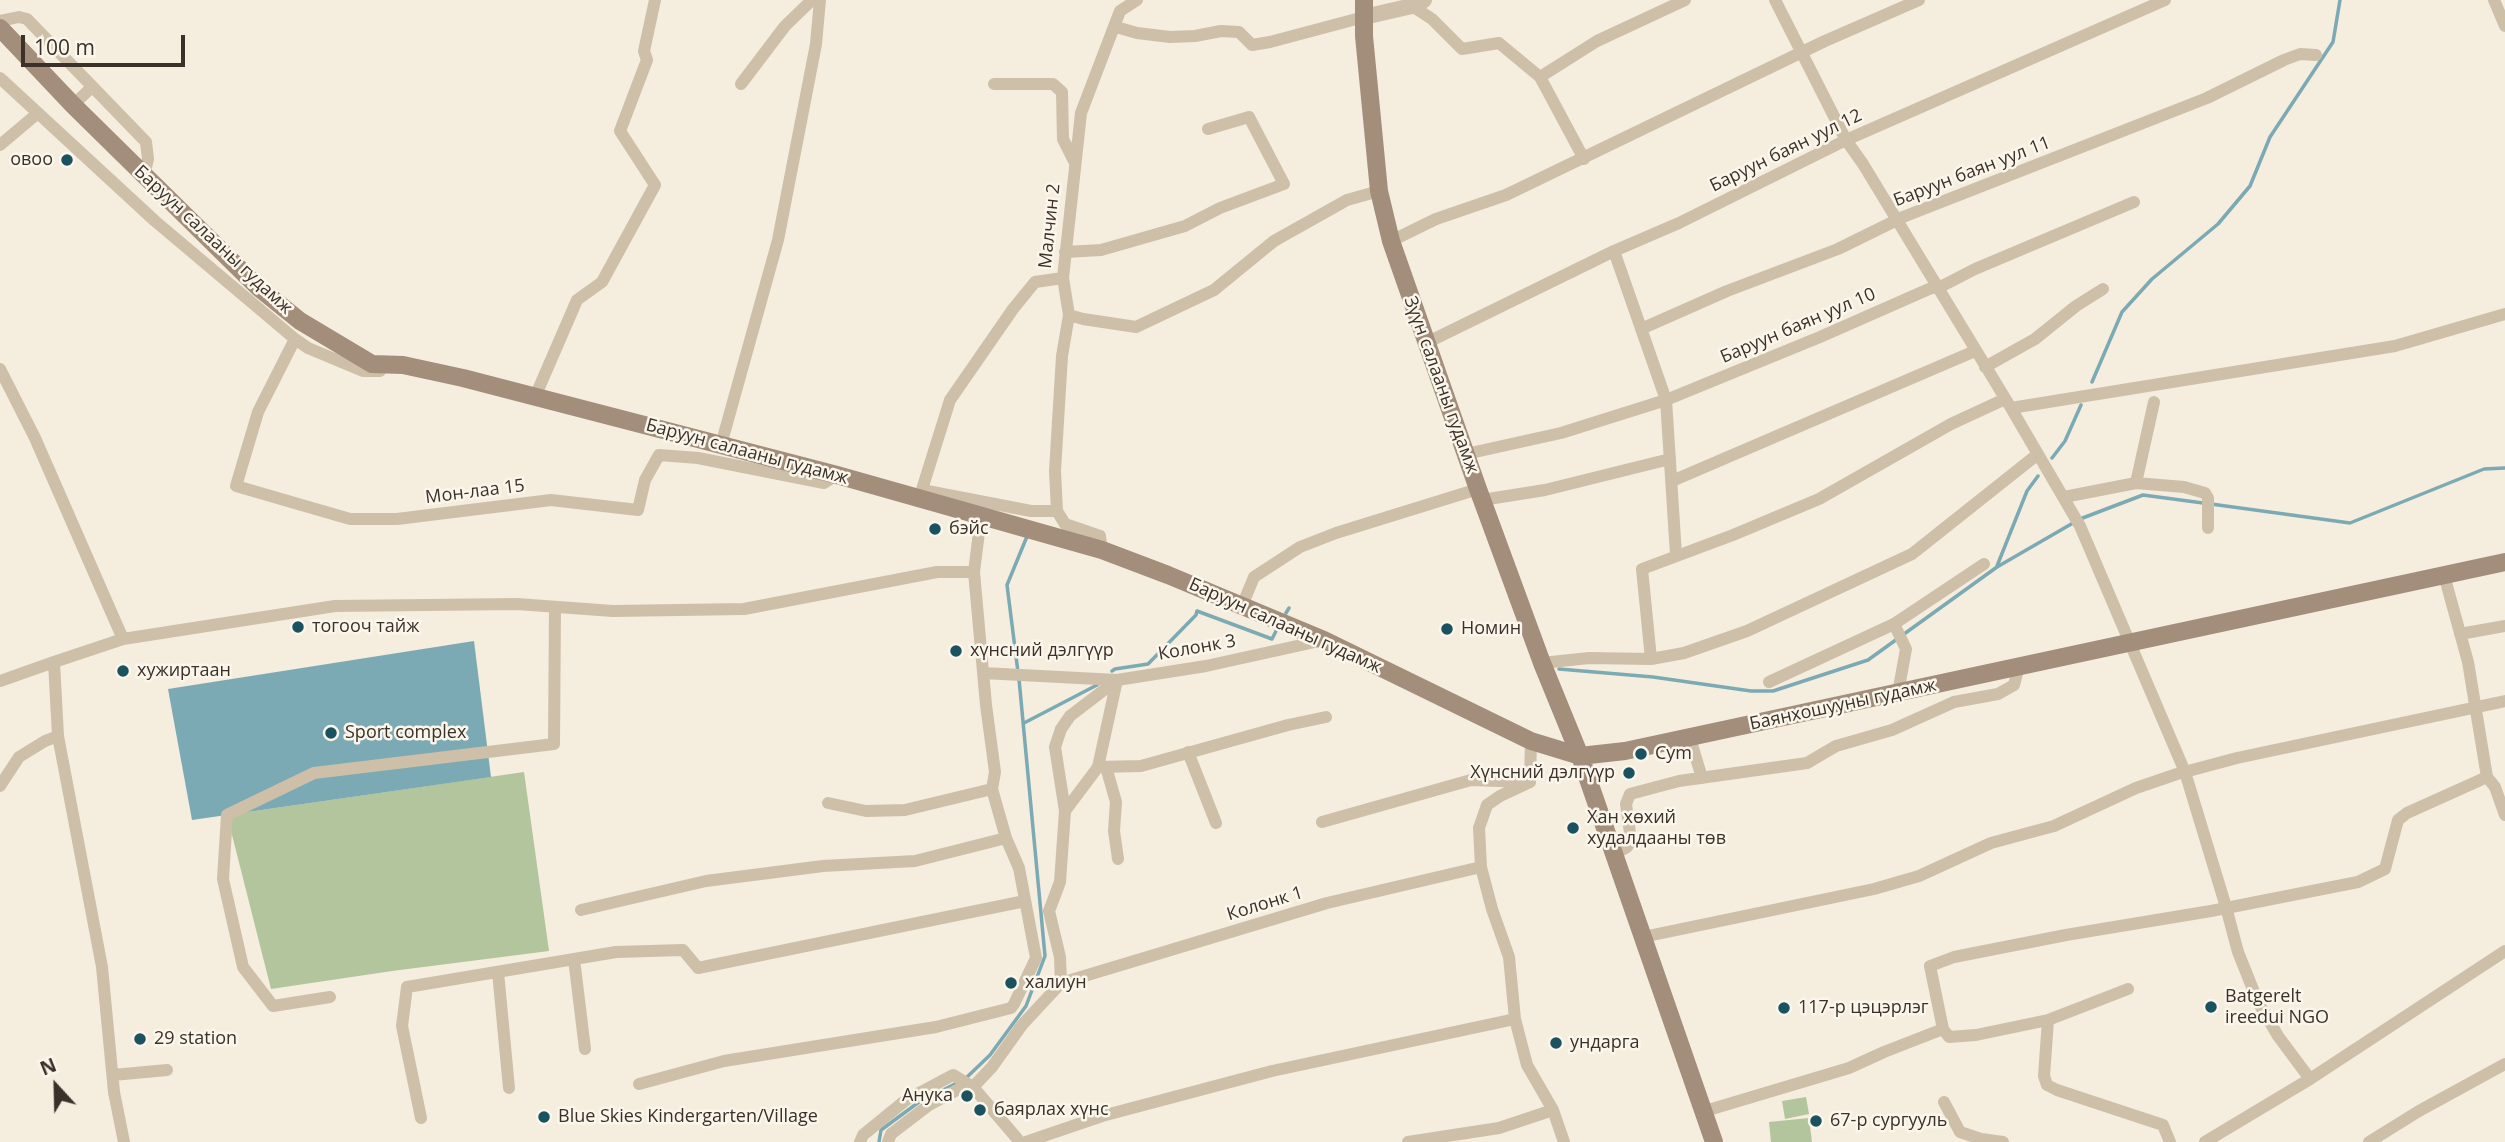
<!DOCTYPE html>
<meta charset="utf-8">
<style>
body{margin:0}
#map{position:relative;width:2505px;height:1142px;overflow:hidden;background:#f5edde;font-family:"Open Sans",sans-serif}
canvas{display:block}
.north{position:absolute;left:21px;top:1051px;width:70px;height:70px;-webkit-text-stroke:5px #fbf6eb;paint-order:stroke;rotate:338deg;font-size:19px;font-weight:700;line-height:28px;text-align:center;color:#3b3129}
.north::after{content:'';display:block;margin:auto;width:24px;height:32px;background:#3b3129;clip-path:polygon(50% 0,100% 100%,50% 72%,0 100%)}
.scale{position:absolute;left:21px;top:35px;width:164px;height:32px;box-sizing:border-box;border:4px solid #3b3129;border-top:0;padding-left:9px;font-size:21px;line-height:24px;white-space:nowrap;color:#3b3129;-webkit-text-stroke:5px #fbf6eb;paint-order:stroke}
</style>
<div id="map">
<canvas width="2505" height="1142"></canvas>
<div class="north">N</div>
<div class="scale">100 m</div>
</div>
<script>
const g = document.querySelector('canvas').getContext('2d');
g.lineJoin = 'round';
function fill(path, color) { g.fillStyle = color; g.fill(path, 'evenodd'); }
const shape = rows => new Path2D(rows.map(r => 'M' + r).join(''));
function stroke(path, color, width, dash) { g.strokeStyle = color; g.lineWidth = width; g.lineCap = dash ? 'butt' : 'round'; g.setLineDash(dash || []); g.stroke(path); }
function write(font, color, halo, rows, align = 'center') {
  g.font = font + ' "Open Sans",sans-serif'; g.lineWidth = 5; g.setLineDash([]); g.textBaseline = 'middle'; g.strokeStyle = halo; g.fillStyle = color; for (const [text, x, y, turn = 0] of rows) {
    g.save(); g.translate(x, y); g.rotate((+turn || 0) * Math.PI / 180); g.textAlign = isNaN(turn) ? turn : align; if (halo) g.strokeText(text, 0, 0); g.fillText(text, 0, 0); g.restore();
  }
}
fill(shape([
 [524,772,549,951,392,971,271,989,227,815],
 [1806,1097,1809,1114,1785,1119,1782,1101],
 [1809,1118,1812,1142,1771,1142,1769,1122]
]), '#b2c59c');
fill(shape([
 [474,641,491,777,192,820,168,689]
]), '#7baab4');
stroke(shape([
 [2092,382,2122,312,2152,279,2218,224,2250,186,2270,137,2333,42,2340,0],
 [2052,458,2065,441,2081,405],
 [2211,504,2350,523,2484,469,2505,468],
 [2080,519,2143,495,2203,503],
 [1997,566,2027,491,2038,476],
 [1286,613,1289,608],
 [1559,669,1653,677,1751,691,1773,691,1868,660,1997,567,2073,523],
 [1112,671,1115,669,1148,664,1196,615,1197,611,1272,639,1276,631],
 [1018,672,1007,585,1028,534],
 [1024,723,1097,685],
 [965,1079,990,1055,1026,1006,1045,956,1019,679],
 [879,1142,881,1130,919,1102,959,1082]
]), '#7baab4', 3.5);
stroke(shape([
 [1775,0,1846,140,1863,164,2011,408,2080,526,2185,772,2226,907,2238,952,2258,1002,2278,1036,2310,1079],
 [2494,0,2505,26],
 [1412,6,1432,19,1462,49,1499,43,1540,77,1584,159],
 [0,21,19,17,27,19,146,142,148,159,144,176],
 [1116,27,1137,33,1170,37,1195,36,1221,31,1239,32,1252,45,1270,42,1364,17],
 [1540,77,1597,41,1685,0],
 [0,78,155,221,295,339,308,348,363,371,380,371],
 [741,84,785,26,812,0],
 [994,84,1053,84,1062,92,1063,139,1075,163],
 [73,105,92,87],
 [0,145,38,113],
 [1391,241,1436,219,1506,195,1825,41,1919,0],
 [1614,251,1666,400,1676,555],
 [1065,252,1101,250,1185,226,1220,208,1284,184,1249,117,1208,129],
 [1063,278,1069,315,1083,319,1136,327,1214,290,1274,241,1347,200,1379,191],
 [1069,315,1062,356,1055,471,1057,511,1065,524,1100,536,1102,550],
 [1641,329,1727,291,1838,249,1903,217,2207,98,2284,60,2300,54,2316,55],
 [295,339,258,412,236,486,350,519,397,519,551,500,638,510,645,480,659,455,698,458,824,483,837,475],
 [1426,343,1614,251,1679,223,1846,140,2165,0],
 [1985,367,2035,339,2076,306,2103,289],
 [0,369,35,438,123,639],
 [535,397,577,300,602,282,655,185,620,131,647,60,644,51,655,0],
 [2011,408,2395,346,2505,314],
 [721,445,778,240,816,44,820,0],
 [1466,454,1561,433,1666,400,1820,337,1929,289,1944,285,1975,269,2134,202],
 [1672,481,1975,351],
 [2136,483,2184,487,2205,493,2208,498,2208,528],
 [922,490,1031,511,1057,511],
 [2064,497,2136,483,2154,402],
 [919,499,950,400,1013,309,1035,282,1063,278,1081,113,1120,11,1137,0],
 [1482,500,1545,490,1670,459],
 [2444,575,2468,662,2487,777,2495,787,2505,815],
 [1242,606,1254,577,1300,547,1336,533,1478,489],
 [1894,624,1906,649,1898,693],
 [2460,634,2505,626],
 [1651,659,1642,569,1733,535,1819,499,1951,424,2005,399],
 [1542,663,1589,658,1651,659,1684,653,1747,631,1912,554,2038,454],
 [983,673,1117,680,1206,666,1324,640],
 [0,681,54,662],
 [1769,682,1894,624,1984,564],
 [1690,738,1702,778],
 [1531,741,1530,782,1500,796,1487,805,1479,828,1481,867,1492,909,1509,957,1515,1019,1527,1065,1553,1110,1564,1142],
 [1188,752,1216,823],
 [1098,767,1141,766,1288,725,1326,717],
 [1106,767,1116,802,1114,831,1118,859],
 [0,786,19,757,45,741,58,736],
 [828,803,866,811,905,810,992,789],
 [1065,811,1055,747,1061,729,1070,716,1117,680],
 [1322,822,1471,780,1526,782],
 [1613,855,1627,847,1631,840,1626,804,1630,794,1679,781,1807,763,1836,746,1892,730,1954,702,1998,694,2014,685,2019,666],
 [581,910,706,881,823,866,915,861,1006,838],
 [1643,937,1874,889,1919,876,1991,843,2054,826,2136,788,2177,774,2237,758,2505,701],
 [574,959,585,1049],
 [498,972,509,1088],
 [1061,983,1327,903,1481,867],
 [330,997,273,1006,243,967,223,879,227,815,314,773,554,744,555,607],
 [2048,1020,2044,1076,2047,1085,2057,1090,2163,1125,2170,1142],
 [1943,1029,1949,1037,1976,1035,2048,1020,2128,989],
 [113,1075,167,1070],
 [639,1084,724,1061,936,1027,1011,1008,1014,1004,1036,958,1019,868,1006,838,992,789,995,772,986,705,974,572,981,516],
 [1944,1102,1960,1132,1981,1139,2003,1142],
 [1705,1111,1849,1068,1884,1052,1943,1029,1930,966,1954,957,2066,935,2211,911,2358,882,2385,869,2398,820,2407,813,2487,777],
 [421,1118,402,1026,407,987,616,952,683,950,698,968,1025,901],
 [124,1142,114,1092,102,967,58,736,54,662,123,639,335,606,517,604,613,611,744,609,937,572,974,572],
 [860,1142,863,1135,906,1100,953,1075,973,1087,992,1067,1022,1025,1061,983,1060,957,1049,911,1060,882,1065,811,1098,767,1117,680],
 [888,1142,891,1134,929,1105,959,1089,973,1087,1020,1142],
 [1026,1142,1102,1116,1272,1071,1515,1019],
 [1408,1142,1499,1128,1553,1110],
 [2205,1142,2310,1079,2505,951],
 [2369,1142,2419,1111,2505,1064]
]), '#cebfa9', 12);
stroke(shape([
 [1364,17,1412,6,1424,0]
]), '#cebfa9', 16);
stroke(shape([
 [1364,0,1364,36,1379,191,1391,241,1478,489,1542,663,1580,756,1714,1142],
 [0,28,73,105,259,288,300,321,372,364,403,365,463,378,837,475,1102,550,1168,575,1324,640,1531,741,1580,756,1625,751,2505,562]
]), '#a28e7a', 18);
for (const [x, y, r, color] of [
 [67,160,7,"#1b5260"],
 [935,529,7,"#1b5260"],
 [298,627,7,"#1b5260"],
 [1447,629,7,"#1b5260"],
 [956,651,7,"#1b5260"],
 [123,671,7,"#1b5260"],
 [331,733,7,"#1b5260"],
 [1641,754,7,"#1b5260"],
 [1629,773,7,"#1b5260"],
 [1573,828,7,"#1b5260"],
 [1011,983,7,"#1b5260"],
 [2211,1007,7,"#1b5260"],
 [1784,1008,7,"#1b5260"],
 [140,1039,7,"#1b5260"],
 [1556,1043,7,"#1b5260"],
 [967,1096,7,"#1b5260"],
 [980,1110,7,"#1b5260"],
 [544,1117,7,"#1b5260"],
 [1816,1121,7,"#1b5260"]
]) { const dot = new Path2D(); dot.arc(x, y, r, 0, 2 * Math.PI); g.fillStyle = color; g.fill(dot); stroke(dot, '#fbf6eb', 2.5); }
write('18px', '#3b3129', '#fbf6eb', [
 ["Баруун баян уул 12",1786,151,-26],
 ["Баруун баян уул 11",1972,172,-21],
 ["Малчин 2",1050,226,-84],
 ["Баруун салааны гудамж",213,240,43],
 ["Баруун баян уул 10",1798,326,-23],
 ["Зүүн салааны гудамж",1441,385,70],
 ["Баруун салааны гудамж",747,452,15],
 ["Мон-лаа 15",475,492,-7],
 ["Баруун салааны гудамж",1285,626,24],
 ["Колонк 3",1197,648,-10],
 ["Баянхошууны гудамж",1843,705,-12],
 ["Колонк 1",1265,904,-17]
]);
write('18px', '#3b3129', '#fbf6eb', [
 ["овоо",53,160,"right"],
 ["бэйс",949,529],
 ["тогооч тайж",312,627],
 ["Номин",1461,629],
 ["хүнсний дэлгүүр",970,651],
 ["хужиртаан",137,671],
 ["Sport complex",345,733],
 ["Cym",1655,754],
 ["Хүнсний дэлгүүр",1615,773,"right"],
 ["Хан хөхий",1587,818],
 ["худалдааны төв",1587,839],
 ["халиун",1025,983],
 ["Batgerelt",2225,997],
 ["ireedui NGO",2225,1018],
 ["117-р цэцэрлэг",1798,1008],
 ["29 station",154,1039],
 ["ундарга",1570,1043],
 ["Анука",953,1096,"right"],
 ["баярлах хүнс",994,1110],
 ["Blue Skies Kindergarten/Village",558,1117],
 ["67-р сургууль",1830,1121]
], 'left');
</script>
